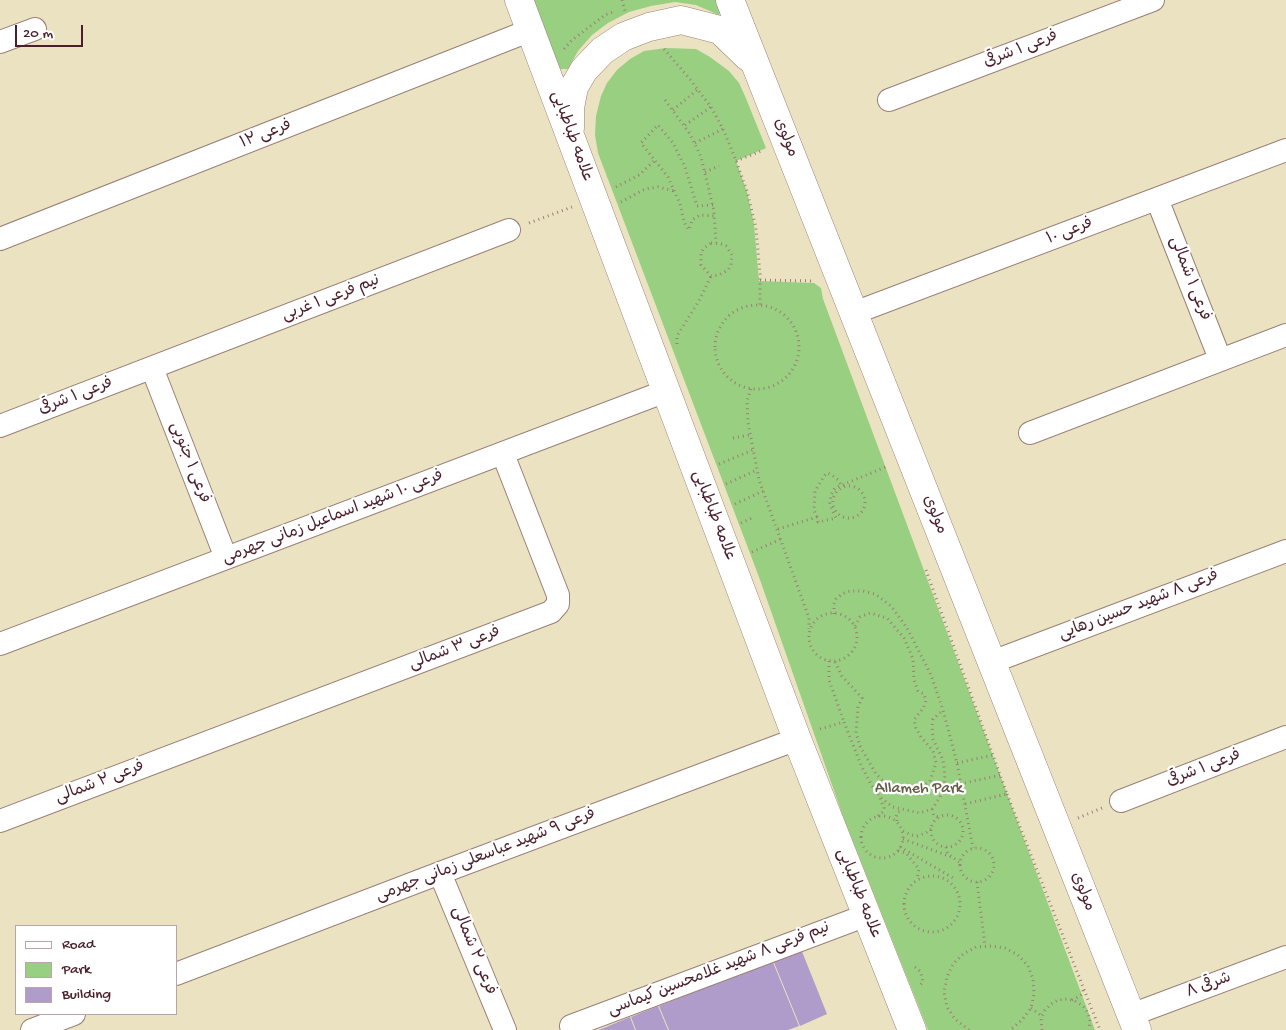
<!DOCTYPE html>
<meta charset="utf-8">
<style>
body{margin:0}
#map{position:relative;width:1286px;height:1030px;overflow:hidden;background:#ebe2c2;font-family:"Gochi Hand",sans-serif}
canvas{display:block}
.legend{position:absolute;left:15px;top:925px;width:162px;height:90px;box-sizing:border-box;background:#fff;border:1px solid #b7a5aa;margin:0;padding:6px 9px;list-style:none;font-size:15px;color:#4a1f2b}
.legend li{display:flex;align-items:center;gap:10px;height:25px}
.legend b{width:25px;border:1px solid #b7a5aa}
.scale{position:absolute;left:15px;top:25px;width:68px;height:22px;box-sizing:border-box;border:2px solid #4a1f2b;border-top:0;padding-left:6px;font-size:15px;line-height:18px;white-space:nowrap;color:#4a1f2b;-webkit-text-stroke:4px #fff;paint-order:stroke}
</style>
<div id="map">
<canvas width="1286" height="1030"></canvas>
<ul class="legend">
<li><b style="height:6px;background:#fff"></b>Road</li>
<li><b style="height:14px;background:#99cf81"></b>Park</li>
<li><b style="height:14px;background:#b09cca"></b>Building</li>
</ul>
<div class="scale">20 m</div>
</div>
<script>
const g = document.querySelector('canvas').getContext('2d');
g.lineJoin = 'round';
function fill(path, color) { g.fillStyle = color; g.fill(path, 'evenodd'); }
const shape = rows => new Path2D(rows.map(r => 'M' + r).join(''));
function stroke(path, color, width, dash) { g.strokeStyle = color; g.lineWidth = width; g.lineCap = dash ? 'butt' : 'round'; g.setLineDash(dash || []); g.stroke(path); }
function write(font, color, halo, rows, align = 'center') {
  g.font = font + ' "Gochi Hand","Playpen Sans Arabic",sans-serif'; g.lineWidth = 4.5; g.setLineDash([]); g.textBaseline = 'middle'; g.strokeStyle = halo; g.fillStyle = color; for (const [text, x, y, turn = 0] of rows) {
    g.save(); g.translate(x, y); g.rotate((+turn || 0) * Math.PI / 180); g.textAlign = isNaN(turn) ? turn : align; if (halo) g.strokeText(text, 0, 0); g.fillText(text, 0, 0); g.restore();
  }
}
fill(shape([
 [534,0,719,0,722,10,719,15,696,5,675,2,651,6,629,12,608,23,592,35,578,51,568,69,560,69],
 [666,48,696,49,710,57,729,71,739,83,745,96,766,148,736,161,747,192,754,224,759,281,814,283,821,288,823,299,1095,1030,928,1030,844,819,759,577,598,153,595,135,596,116,601,96,607,83,617,70,630,59,644,51]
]), '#99cf81');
fill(shape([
 [801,949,827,1014,800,1026,773,960],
 [772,960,799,1026,788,1030,669,1030,659,1006],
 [658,1006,668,1030,636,1030,631,1017],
 [630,1017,635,1030,599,1030]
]), '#b09cca');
const street = shape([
 [0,42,35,29],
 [889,100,1153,0],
 [1157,199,1220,359],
 [0,239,531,30],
 [854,313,1286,150],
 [152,368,226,558],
 [0,426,509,230],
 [1030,433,1286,335],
 [0,644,666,391],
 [992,662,1286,551],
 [1121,801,1286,737],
 [0,821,551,612,558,604,558,595,503,454],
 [440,873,505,1030],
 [176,974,440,873,797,739],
 [1131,1015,1286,957],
 [571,1026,867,915],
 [32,1030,74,1014]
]);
const secondary = shape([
 [519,0,797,739,912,1030],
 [730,0,1137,1030],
 [570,128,570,108,574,87,584,70,602,51,623,37,633,33,649,27,681,20,720,30,748,57]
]);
stroke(street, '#9a8076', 24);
stroke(secondary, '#9a8076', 29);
stroke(shape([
 [622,0,625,11],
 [564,49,572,40,605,15,613,12],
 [664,49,689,78,711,107,723,129,735,158,747,191,756,228,760,274,760,305],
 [665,100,690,134,701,157,714,211,716,243],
 [673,110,697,90],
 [685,125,711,107],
 [695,143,723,129],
 [736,161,764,150],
 [705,172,719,166],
 [616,187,639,175,655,160],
 [621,202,645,189,658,187,674,191],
 [713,205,697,206,685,167,673,143,658,125,641,143,668,177,680,204,684,222,689,230,692,220,700,215,715,216],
 [529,223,572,207],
 [711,243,721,244,726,246,732,255,731,265,728,270,719,275,711,276,701,265,701,254,703,249,711,243],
 [760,280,815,281],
 '715 347a42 42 0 1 1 84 0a42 42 0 1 1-84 0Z',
 [677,344,677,336,700,299,711,276],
 [751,389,747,400,748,422,759,480,809,618,809,629],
 [733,438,750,435],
 [719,464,753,450],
 [726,484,757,470],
 '833 502a16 16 0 1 1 32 0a16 16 0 1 1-32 0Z',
 [735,504,763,491],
 [817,517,814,510,815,491,824,476,827,473,832,475,838,480,841,485],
 [741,523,752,518],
 [778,529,817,517,818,522,836,518,832,510,830,503,831,495,835,488,888,466],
 [752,552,781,539],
 [926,570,1007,794,965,804],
 '809 637a24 24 0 1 1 48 0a24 24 0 1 1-48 0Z',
 [834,614,834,604,836,599,842,594,850,591,863,591,875,594,891,606,907,628,931,675,943,710,957,763,973,848],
 [829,661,829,680,844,722],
 [835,662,842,676,862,698,858,707,856,733,860,746,876,774,889,787,903,791,918,790,930,781,936,763,933,751,921,737,916,728,914,720,924,707,926,701,924,694,918,691,914,680,913,659,904,638,887,618,870,613,860,617,855,626],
 [820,729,844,722,861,765,872,786,880,797,893,807,920,813,932,809,940,797,944,786,945,775,943,760,933,739,932,726,933,719,943,710],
 [957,763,993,755],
 [960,784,1001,775],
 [1007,794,1100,1030],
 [932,809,934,816,939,817],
 '931 831a16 16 0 1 1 32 0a16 16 0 1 1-32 0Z',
 [878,816,883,812,884,808,880,798],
 '861 837a21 21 0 1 1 42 0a21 21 0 1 1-42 0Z',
 [1078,818,1102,808],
 [897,821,896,817,898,812,902,811],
 [903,831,911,835,917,836,926,833,931,829],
 [903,839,954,858],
 [900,847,955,879],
 [946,847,948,854,959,862],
 '960 865a17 17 0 1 1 34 0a17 17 0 1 1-34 0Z',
 [898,851,906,853,919,869,917,879],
 '904 904a28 28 0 1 1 56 0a28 28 0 1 1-56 0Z',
 [977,882,985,946],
 [915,967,920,971,922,977,923,982,920,985],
 [1072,1000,1080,996,1083,993,1083,990],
 [1031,1008,1042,1016],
 [969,1030,955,1019,947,1007,944,992,947,977,953,964,963,954,976,947,991,946,1005,948,1018,955,1028,966,1033,979,1034,994,1031,1008,1022,1020,1010,1030],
 [1042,1030,1041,1018,1045,1010,1051,1004,1058,1000,1067,999,1075,1001,1083,1006,1088,1013,1090,1021,1089,1030]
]), '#9a8076', 3, [1, 4]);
stroke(street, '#fff', 22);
stroke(secondary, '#fff', 28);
write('16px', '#4a1f2b', '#fff', [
 ["فرعی ۱ شرقی",1021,50,-21],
 ["فرعی ۱۲",266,135,-21],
 ["علامه طباطبایی",571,137,70],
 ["مولوی",785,138,68],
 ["فرعی ۱۰",1070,232,-21],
 ["فرعی ۱ شمالی",1189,279,69],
 ["نیم فرعی ۱ غربی",331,299,-21],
 ["فرعی ۱ شرقی",76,397,-21],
 ["فرعی ۱ جنوبی",189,463,69],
 ["مولوی",934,515,68],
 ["علامه طباطبایی",713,516,69],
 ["فرعی ۱۰ شهید اسماعیل زمانی جهرمی",333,518,-21],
 ["فرعی ۸ شهید حسین رهایی",1139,606,-21],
 ["فرعی ۳ شمالی",455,649,-21],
 ["فرعی ۱ شرقی",1204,769,-21],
 ["فرعی ۲ شمالی",100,783,-21],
 ["فرعی ۹ شهید عباسعلی زمانی جهرمی",486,856,-21],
 ["مولوی",1082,892,68],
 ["علامه طباطبایی",858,894,68],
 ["فرعی ۲ شمالی",473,951,68],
 ["نیم فرعی ۸ شهید غلامحسین کیماسی",719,970,-21],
 ["۸ شرقی",1209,986,-20]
]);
write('16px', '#665d49', '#fff', [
 ["Allameh Park",919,790]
]);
</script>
